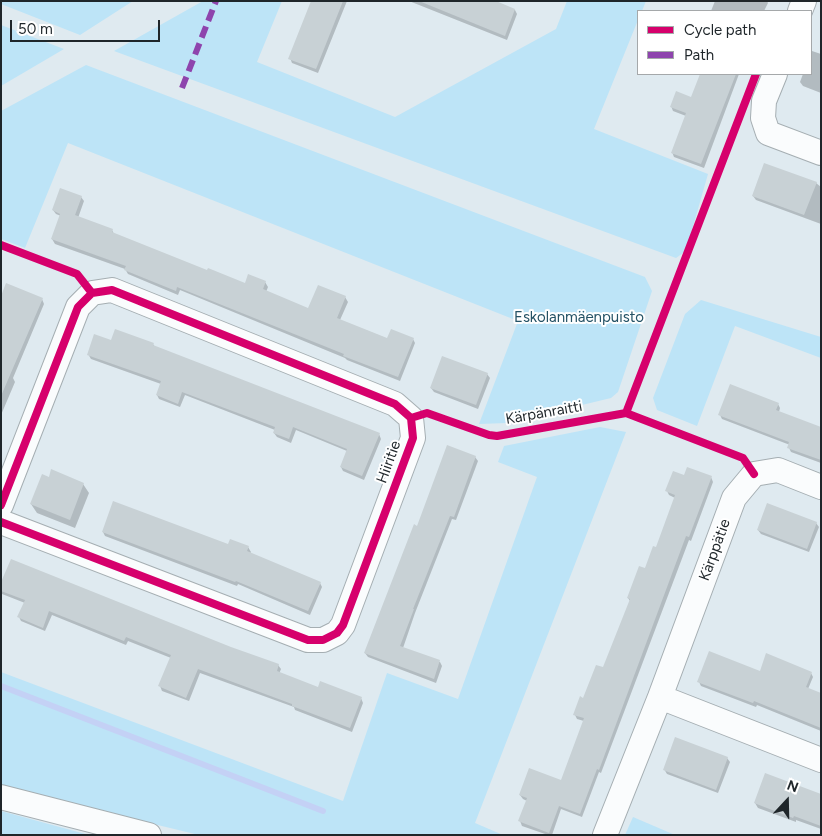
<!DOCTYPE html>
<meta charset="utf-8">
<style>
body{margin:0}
#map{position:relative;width:822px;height:836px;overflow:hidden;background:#dfeaf0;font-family:Figtree,sans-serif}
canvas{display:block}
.frame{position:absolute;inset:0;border:2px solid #1f262a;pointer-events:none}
.legend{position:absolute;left:637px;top:10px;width:175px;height:65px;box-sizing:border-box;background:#fff;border:1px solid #a5a8aa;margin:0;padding:6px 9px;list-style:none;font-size:15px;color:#1f262a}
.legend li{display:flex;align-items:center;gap:10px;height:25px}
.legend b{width:25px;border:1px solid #a5a8aa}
.north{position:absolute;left:762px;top:776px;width:50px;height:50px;-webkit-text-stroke:4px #fff;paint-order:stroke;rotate:21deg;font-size:14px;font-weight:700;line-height:20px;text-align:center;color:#1f262a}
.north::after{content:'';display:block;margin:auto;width:18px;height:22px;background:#1f262a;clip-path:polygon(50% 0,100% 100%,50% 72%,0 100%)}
.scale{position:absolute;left:10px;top:20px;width:150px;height:22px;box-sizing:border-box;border:2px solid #1f262a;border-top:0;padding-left:6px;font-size:15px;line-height:18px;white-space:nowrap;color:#1f262a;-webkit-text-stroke:4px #fff;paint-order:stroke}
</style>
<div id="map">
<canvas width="822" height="836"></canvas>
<div class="frame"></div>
<ul class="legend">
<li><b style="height:6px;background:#d6006c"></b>Cycle path</li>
<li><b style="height:6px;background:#8e44ad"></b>Path</li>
</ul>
<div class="north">N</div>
<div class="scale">50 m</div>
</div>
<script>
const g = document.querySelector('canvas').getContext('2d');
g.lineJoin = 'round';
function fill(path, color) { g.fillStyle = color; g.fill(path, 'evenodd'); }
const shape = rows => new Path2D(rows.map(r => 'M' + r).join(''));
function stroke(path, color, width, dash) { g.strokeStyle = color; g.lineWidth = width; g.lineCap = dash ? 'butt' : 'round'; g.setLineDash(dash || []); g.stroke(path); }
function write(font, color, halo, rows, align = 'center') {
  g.font = font + ' Figtree,sans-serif'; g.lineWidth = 4; g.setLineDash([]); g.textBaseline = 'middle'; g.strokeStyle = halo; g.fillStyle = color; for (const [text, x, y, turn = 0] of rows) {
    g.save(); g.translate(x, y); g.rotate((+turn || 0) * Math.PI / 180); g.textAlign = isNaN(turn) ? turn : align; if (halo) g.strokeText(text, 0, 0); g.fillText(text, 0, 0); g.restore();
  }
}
fill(shape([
 [1,1,133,1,80,35,1,4],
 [203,1,282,1,257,62,395,117,556,29,567,1,646,1,642,11,638,11,638,20,594,129,708,174,686,251,676,258,114,51],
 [1,25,64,49,1,86],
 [86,65,645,277,652,291,618,392,611,398,507,423,479,424,518,321,68,143,25,248,1,239,1,111],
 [701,300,821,337,821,358,735,326,697,426,657,410,653,398,685,314],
 [600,427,626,432,475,823,503,835,199,835,1,787,1,672,343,801,387,673,458,699,537,477,498,462,504,446],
 [1,811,89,835,1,835],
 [633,817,675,835,625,835]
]), '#bde4f7');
fill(shape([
 [313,1,347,1,318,73,292,63,290,58],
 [409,1,492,1,515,10,517,14,507,40],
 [715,1,767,1,768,3,764,11,711,11],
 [812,51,821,54,821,93,803,86,800,82,803,74,811,74],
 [701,74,739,74,704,168,674,157,672,152,686,116,673,111,671,106,692,98],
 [816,183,821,187,821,224,756,200,753,196],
 [81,197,84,201,78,218,112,230,114,234,207,272,245,284,265,282,268,287,266,292,309,310,345,297,348,302,340,320,388,339,413,339,415,343,400,381,347,360,345,358,180,290,178,295,128,274,125,269,55,244,52,239,61,216,56,214,53,210],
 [42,299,44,304,13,378,15,382,1,415,1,323],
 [112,342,153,344,155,347,379,434,381,439,364,480,343,471,341,467,347,451,296,430,291,443,277,437,274,433,275,430,185,395,180,407,159,399,157,395,161,384,91,359,88,354],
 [487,374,490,378,478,409,434,392,431,388],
 [778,404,780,408,779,412,821,428,821,463,791,452,789,448,790,445,722,419,720,415],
 [475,457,478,461,456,520,452,519,415,613,403,648,440,662,442,666,436,683,368,657,365,653,418,527],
 [685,476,711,477,713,482,691,541,689,540,601,773,599,772,582,817,561,809,552,835,548,835,522,826,520,821,527,801,523,799,520,795,562,782,584,721,577,719,575,715,604,669,630,601,628,598,657,548,675,498,669,495,667,491],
 [49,478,83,484,89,493,75,528,37,513,31,504],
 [816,523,819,527,809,552,761,534,758,530],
 [103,532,248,547,251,552,250,554,320,583,322,587,310,615,238,584,237,586,105,536],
 [1,585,231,648,278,665,281,669,279,674,318,689,361,698,363,703,352,732,295,710,294,707,200,673,189,701,162,691,160,686,171,658,128,641,126,645,52,615,45,631,21,621,19,617,25,603,2,594],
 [761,672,811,673,813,677,808,689,821,694,821,731,757,705,756,707,701,686,699,682],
 [727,758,730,762,718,793,667,774,664,769],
 [821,796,821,829,796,820,796,822,758,808,755,803]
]), '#0003');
stroke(shape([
 [1,686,323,811]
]), '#c4d1f5', 6);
fill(shape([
 [311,1,343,1,316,69,288,59],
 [419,1,496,1,515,9,505,36],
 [700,74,736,74,701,164,671,153,686,113,670,107,676,91,691,97],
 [764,163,817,182,804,215,752,196],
 [60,188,82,196,75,215,113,229,112,232,207,270,208,268,245,283,248,274,266,281,263,289,308,308,318,285,346,296,337,318,387,338,391,329,414,338,398,377,343,356,344,354,177,287,176,291,124,270,126,266,51,239,60,214,52,210],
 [6,283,43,298,1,396,1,296],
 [115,329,154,343,153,345,380,433,362,476,340,467,347,449,293,427,289,439,273,433,275,427,182,392,178,404,156,395,161,381,87,355,94,334,111,340],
 [442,356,488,373,476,405,430,388],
 [730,384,779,403,776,410,821,427,821,460,787,448,789,442,718,415],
 [447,445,476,456,454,517,450,516,413,609,414,609,400,646,440,660,434,679,364,653,414,524,417,526],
 [687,467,712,476,689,537,686,536,599,770,597,769,580,814,559,806,549,833,518,821,527,798,519,795,529,768,561,780,584,718,573,715,580,696,583,698,596,665,603,667,630,599,627,598,639,566,645,568,653,546,656,547,675,495,665,491,673,471,684,475],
 [51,469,84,483,70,520,30,504,42,474,49,477],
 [113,501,228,544,230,539,249,546,247,551,321,582,308,611,236,581,235,582,102,532],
 [767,503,817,522,807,549,757,530],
 [11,559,231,647,279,664,277,671,318,687,320,681,362,697,350,728,292,706,292,704,198,669,186,698,158,686,171,655,126,637,124,641,49,611,43,628,17,617,25,600,1,591,1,582],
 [709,651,760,671,766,653,812,672,806,687,821,693,821,728,754,701,753,703,697,682],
 [675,737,728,757,716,790,663,770],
 [765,773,821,794,821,826,794,816,793,818,754,803]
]), '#c8d1d5');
const minor = shape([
 [800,11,804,1],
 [775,74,764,101,763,118,768,133,821,153],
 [1,505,78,307,92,293,112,290,395,404,411,418,413,438,343,625,337,633,323,640,308,640,1,522],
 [660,697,821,760],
 [1,797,149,835],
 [605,835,660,697,734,498,754,474,778,470,821,487]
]);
stroke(minor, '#a5aeb2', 26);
stroke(minor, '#fafcfd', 24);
stroke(shape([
 [182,88,216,1]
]), '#8e44ad', 6, [12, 6]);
stroke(shape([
 [1,245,77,274,92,293],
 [411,418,427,413,489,435,497,436,626,413],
 [754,474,743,458,626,413,756,74],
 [1,505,78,307,92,293,112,290,395,404,411,418,413,438,343,625,337,633,323,640,308,640,1,522]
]), '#d6006c', 8);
write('15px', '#245265', '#fff', [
 ["Eskolanmäenpuisto",579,318]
]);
write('15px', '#1f262a', '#fff', [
 ["Kärpänraitti",544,413,-10],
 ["Hiiritie",389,462,-70],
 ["Kärppätie",715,550,-70]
]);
</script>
